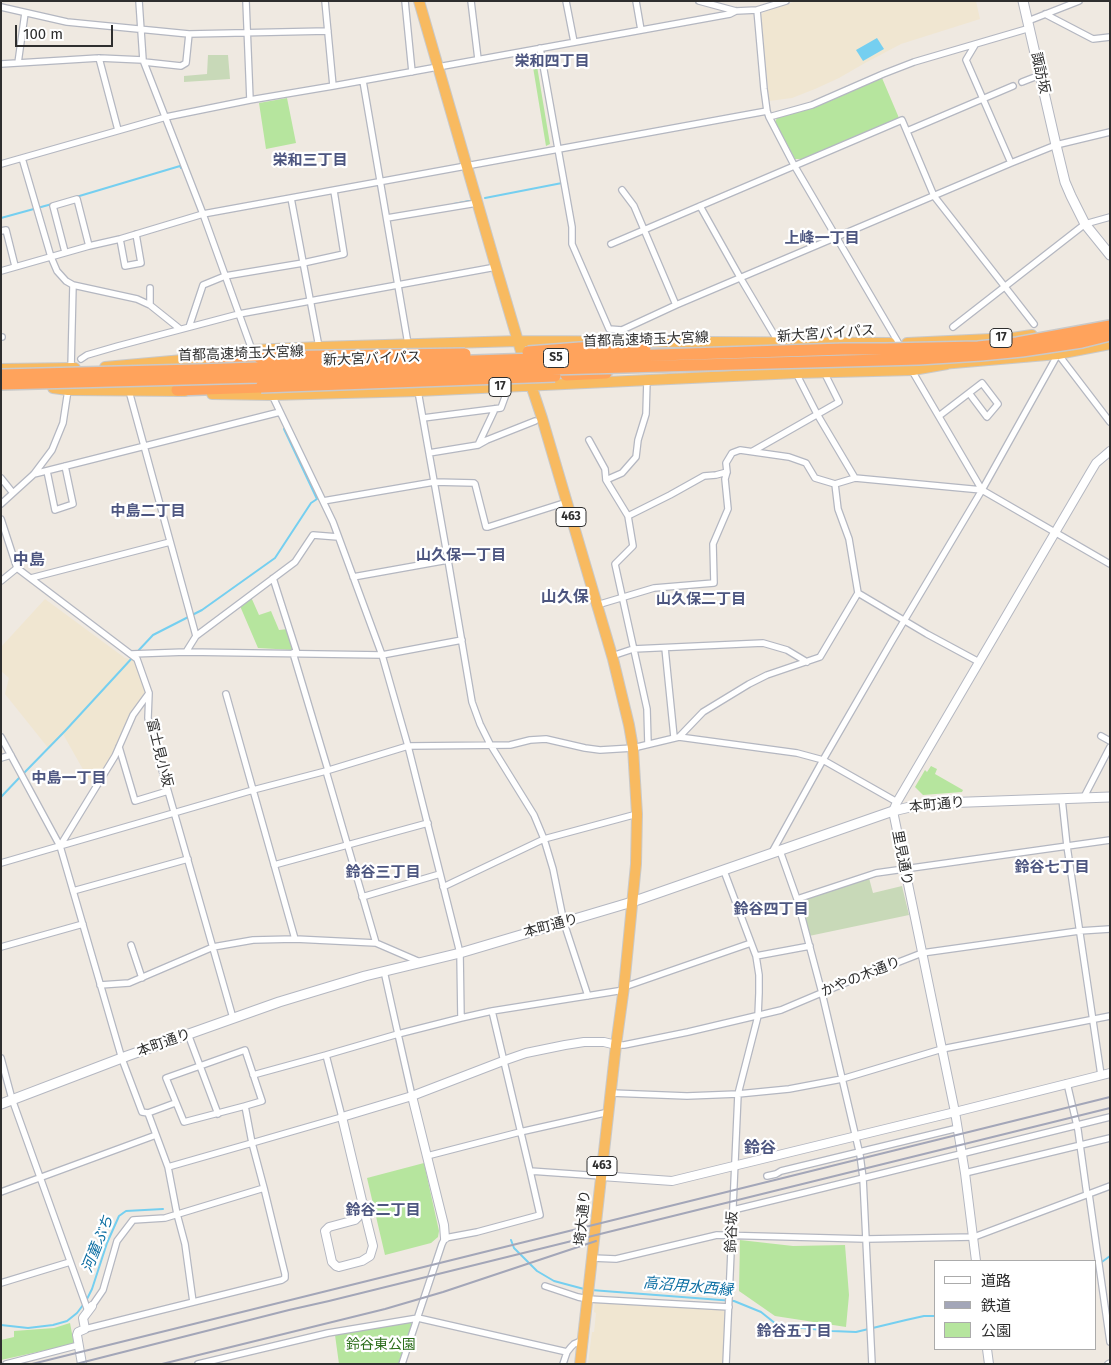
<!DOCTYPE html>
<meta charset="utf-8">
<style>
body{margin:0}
#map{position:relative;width:1111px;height:1365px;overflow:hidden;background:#efe9e1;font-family:"Fira Sans","Noto Sans JP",sans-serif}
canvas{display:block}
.frame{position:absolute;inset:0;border:2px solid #2e2e2e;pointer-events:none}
.legend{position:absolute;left:934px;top:1260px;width:162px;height:90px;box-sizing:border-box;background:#fff;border:1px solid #ababab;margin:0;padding:6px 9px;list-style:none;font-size:15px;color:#2e2e2e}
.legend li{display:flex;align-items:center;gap:10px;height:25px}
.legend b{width:25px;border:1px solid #ababab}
.scale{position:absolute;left:15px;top:25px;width:98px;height:22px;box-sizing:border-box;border:2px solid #2e2e2e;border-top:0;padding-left:6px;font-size:15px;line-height:18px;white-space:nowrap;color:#2e2e2e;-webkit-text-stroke:4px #fff;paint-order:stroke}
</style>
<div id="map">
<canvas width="1111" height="1365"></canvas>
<div class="frame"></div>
<ul class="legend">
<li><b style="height:6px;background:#fff"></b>道路</li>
<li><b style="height:6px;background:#a3a6b8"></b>鉄道</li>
<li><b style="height:14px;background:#b6e59e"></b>公園</li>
</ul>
<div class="scale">100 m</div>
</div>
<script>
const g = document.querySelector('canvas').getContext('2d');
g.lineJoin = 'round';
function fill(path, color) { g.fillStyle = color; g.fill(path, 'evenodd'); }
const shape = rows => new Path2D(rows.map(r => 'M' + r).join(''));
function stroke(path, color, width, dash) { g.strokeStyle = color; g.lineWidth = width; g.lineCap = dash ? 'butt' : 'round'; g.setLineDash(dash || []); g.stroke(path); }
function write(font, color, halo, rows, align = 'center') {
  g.font = font + ' "Fira Sans","Noto Sans JP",sans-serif'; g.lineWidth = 4.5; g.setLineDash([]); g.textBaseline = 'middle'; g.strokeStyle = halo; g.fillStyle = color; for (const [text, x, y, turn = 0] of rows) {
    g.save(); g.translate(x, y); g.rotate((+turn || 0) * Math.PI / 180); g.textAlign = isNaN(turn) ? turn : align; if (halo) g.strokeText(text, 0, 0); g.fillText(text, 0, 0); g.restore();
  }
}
fill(shape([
 [796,1,976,1,980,19,901,44,865,63,839,78,815,89,792,98,769,101,761,15,764,12],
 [45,599,125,658,134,660,147,695,114,755,94,789,63,734,49,749,5,694,9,678,1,671,1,647],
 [595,1302,723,1310,726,1312,724,1364,588,1364,592,1332,594,1332,596,1313,594,1312]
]), '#f0e6d1');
fill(shape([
 [535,54,550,144,546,146,531,55],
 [882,78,899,118,804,159,795,159,775,122,777,118,815,106],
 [287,98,296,143,266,149,259,103],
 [251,597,259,615,271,611,279,630,288,629,293,650,258,648,240,606],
 [931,766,937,769,935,774,963,790,962,792,923,795,915,787,925,770,927,772],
 [424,1163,439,1231,438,1237,431,1243,385,1255,367,1178],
 [740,1240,793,1246,845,1245,849,1295,846,1327,775,1316,739,1291],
 [409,1321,413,1325,398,1364,339,1364,335,1335],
 [70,1323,74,1344,1,1360,1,1340,14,1337,14,1331,54,1328]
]), '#b6e59e');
fill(shape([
 [208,55,228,55,230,79,184,82,184,76,207,74],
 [869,878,873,893,902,886,909,915,809,936,799,901]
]), '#c8d9b8');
fill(shape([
 [877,38,884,49,863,61,856,50]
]), '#75cff0');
stroke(shape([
 [76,197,180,166,181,168],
 [485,198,562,183],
 [454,204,469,201],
 [1,218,52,204],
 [138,651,153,635,202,610,275,558,311,503,317,499,284,429],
 [23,774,65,731,133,657],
 [1,797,20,777],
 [511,1240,514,1248,537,1271,554,1281,584,1289],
 [1095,1267,1110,1256],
 [591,1290,734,1301,761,1312,776,1324,783,1326,832,1331,856,1332,906,1320,924,1316,935,1316],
 [86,1301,92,1289,107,1243,119,1216,126,1211,163,1209],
 [1,1325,28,1328,53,1325,67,1321,77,1313,83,1305]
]), '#75cff0', 2);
const minor = shape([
 [139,1,143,60,203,214,252,350],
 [246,1,250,100],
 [325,1,333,86],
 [405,1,412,72],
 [471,1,478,59],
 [566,1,574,42],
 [636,1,641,30],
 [699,1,736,11,757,10,786,1],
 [1,7,67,22,189,34,328,31],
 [757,10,764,89,767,111,769,117,794,165,899,344],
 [1045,14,1093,39,1110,37],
 [1028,21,1079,1],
 [975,45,966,60,1011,163],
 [540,48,572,227,572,244,609,329,622,330,676,305,1011,163,1056,145,1110,132],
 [99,58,118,130],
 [144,62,181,66,186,63,189,34],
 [18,63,25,13],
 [1,64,99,58,143,60],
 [363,81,408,344],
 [1022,82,1040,75],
 [769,117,812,105,883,74,914,62,1030,28],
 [907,131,1013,86],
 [22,158,51,257,57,271,66,281,73,285,137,299,150,305,180,329],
 [1,164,166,117,250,100,333,86,730,14,736,11],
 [622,190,634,206,676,305],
 [291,198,319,347],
 [700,206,741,279,779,343],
 [387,218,477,203],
 [1,231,6,230,15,266],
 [120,239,125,266,141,263,136,234],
 [611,244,902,120,934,196,1034,324],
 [65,252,53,206,77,199,89,246],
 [1,271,89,246,120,239,203,214,767,111],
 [150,305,150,288],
 [189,327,203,285,225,276,303,263,344,254,334,191],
 [953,327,1085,224,1110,217],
 [1,337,2,337],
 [81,359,87,355,118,346,239,314,496,267],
 [71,368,73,285],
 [911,369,982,490],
 [129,391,196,636],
 [418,391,448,560],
 [272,395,333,522,382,655,408,746,460,953,461,1018],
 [939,416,982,383,998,404,987,417,969,393],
 [423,418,501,408,509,386],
 [589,440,605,469,606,480,628,516,633,546,615,564,647,709,648,744],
 [478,445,495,409],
 [753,451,839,402,824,372],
 [429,453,478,445,487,440,535,421],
 [47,471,55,510,73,504,65,466],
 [34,474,280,412],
 [1,478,13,493],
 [855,478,982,490,1110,564],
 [606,480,622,473,636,457,638,440,646,414,647,380],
 [835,484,838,509,849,539,858,593,927,634,979,662],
 [323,501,434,482,474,483,475,484,486,527,488,527,567,502],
 [1,504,34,474,52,450,63,423,68,390],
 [628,516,670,495,704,476,716,475,727,472],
 [1,519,17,568,1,581],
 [17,568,137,659,149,693,133,715,115,756,60,846],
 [353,577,448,560,472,702,480,724,490,744,534,815,544,839,553,869,564,923,588,996],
 [31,578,170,542],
 [273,578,297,653],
 [597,605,654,588,714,583,713,544,728,509,725,479,727,472,726,463,732,453,740,450,789,457,806,463,815,478,835,484,855,478,817,414,796,373],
 [665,648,674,737],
 [186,652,196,636,295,562,313,535,338,537],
 [293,653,328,770],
 [131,654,186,652,382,655,462,640],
 [612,656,633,649,763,643,787,650,807,662],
 [149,693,148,718,150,728,233,1018],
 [226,694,295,939],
 [1101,736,1110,741],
 [1,737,60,846,122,1059,142,1112,148,1113,168,1167,177,1214,185,1244,193,1302],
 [679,737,703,712,749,684,767,675,820,657,858,593],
 [119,747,135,801,168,791],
 [1,758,11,755],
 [326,771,376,943],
 [1084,797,1110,747],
 [1062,799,1067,846,1101,1075],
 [780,851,797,899,822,993,860,1155,863,1178,872,1364],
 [771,854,823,760,892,641,982,490,1058,354,1110,422],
 [1,863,253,790,326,771,408,746,510,745,530,740,546,739,585,748,600,750,633,748,679,737,797,753,823,760,897,802],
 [274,865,428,823],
 [724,871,756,956,759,975,759,993,758,1016,738,1094,726,1364],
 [443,887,544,839,637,814],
 [73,891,188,859],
 [362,897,440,874],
 [797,899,876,873,1110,840],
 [131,945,142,978],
 [1,947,83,924],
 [756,956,810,946],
 [100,985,129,983,213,947,253,940,295,939,376,943,420,962],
 [624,987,751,943],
 [188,1034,218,1114],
 [616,1045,624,1045,688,1032,781,1010,845,983,922,953,1079,931,1110,929],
 [1,1058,12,1099,88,1311],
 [253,1075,326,1055],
 [1067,1083,1078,1130,1087,1195],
 [611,1093,687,1096,738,1094,789,1089,842,1079,942,1049,1110,1016],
 [412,1096,398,1034,461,1018,492,1011,624,990],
 [245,1106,262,1101,245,1050,166,1078,184,1122,245,1106,252,1143,342,1117,326,1055,398,1034,384,971],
 [148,1113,175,1103],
 [427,1156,520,1132,609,1112],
 [168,1167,252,1143,264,1188],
 [530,1171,601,1176],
 [965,1173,1110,1138],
 [767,1176,776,1174,781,1171,958,1128],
 [1,1192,156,1135],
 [1089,1194,1110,1342],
 [733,1210,807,1192,1110,1117],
 [592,1258,616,1259,717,1235,866,1239,974,1237,1110,1186],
 [1,1283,70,1262],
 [545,1286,578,1297,588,1299,729,1307],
 [85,1329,282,1280,285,1278,285,1274,264,1188,165,1218,133,1220,117,1241,103,1290,92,1306],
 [6,1364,79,1345],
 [198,1364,328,1333,418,1318,567,1352],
 [402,1364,442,1244,445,1238,477,1232,540,1215,530,1171,492,1011],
 [563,1364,567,1352,571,1347,574,1344,583,1340],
 [1108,1364,1110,1363]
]);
const tertiary = shape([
 [412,1096,444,1225,445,1238],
 [601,1176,672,1181,955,1112,1110,1073],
 [363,1203,362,1209,358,1217,355,1220,329,1227,325,1231,332,1262,336,1266,339,1267,362,1261,370,1256,373,1246,368,1226,342,1117,412,1096,503,1061,526,1053,565,1045,584,1042,604,1042,616,1045],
 [976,1261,965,1173,955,1112,893,811,897,802,1090,473,1096,463,1110,451],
 [987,1349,989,1364],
 [82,1364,77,1335,78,1332,85,1329,83,1318,92,1306]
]);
const secondary = shape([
 [1023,1,1056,145,1065,182,1071,196,1085,224,1110,255],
 [1,1104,127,1056,279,1002,365,976,460,953,632,902,893,811,910,807,941,803,1110,797]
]);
const trunk = shape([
 [419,1,496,267,531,385,542,418,613,659,629,725,633,748,637,814,636,864,624,987,616,1045,580,1364],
 [907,343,1012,338,1032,335],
 [233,354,252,350,319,347,518,341,890,343],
 [942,364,1058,354,1110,344],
 [105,367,216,357],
 [1,369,75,368],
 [53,388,68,390,185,391],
 [212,394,272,395,418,391,796,373,913,370,947,364]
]);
const motorway = shape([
 [209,358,259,357],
 [566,375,606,373],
 [177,390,261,387]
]);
stroke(minor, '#b4b7c1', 8);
stroke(tertiary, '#b4b7c1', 10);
stroke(secondary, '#b4b7c1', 11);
stroke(trunk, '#c9c9c9', 12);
stroke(motorway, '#c9c9c9', 14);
stroke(minor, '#fff', 5.5);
stroke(tertiary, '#fff', 8);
stroke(secondary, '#fff', 9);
stroke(trunk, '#f8ba60', 10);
stroke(motorway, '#ffa35c', 11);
stroke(shape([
 [32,1364,1110,1097],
 [76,1364,289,1310,329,1301,1110,1108],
 [162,1364,385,1309,443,1292,596,1241]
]), '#a3a6b8', 2);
const motorwayBridge = shape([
 [528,352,593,347,645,348],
 [259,357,465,354],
 [1,375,196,370,844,349,885,349,978,347,1017,343,1110,326],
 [1,384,919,359,981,355,1022,351,1082,342,1110,335],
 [261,387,555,376]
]);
stroke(motorwayBridge, '#c9c9c9', 14, []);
stroke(motorwayBridge, '#ffa35c', 11);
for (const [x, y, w] of [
 [1001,338,22],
 [556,358,25],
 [500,387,22],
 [571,517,30],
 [602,1166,30]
]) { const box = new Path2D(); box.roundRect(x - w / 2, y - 9.5, w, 19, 4); g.fillStyle = '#fff'; g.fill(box); stroke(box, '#2e2e2e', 1); }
write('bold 12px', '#2e2e2e', null, [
 ["17",1001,338],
 ["S5",556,358],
 ["17",500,387],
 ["463",571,517],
 ["463",602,1166]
]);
write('14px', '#2e2e2e', '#fff', [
 ["諏訪坂",1040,73,77],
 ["新大宮バイパス",826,334,-4],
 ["首都高速埼玉大宮線",646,340,-2],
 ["首都高速埼玉大宮線",241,354,-2],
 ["新大宮バイパス",372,359,-2],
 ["富士見小坂",159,753,76],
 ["本町通り",937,805,-6],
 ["里見通り",902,858,79],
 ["本町通り",551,926,-15],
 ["かやの木通り",861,977,-22],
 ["本町通り",164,1043,-20],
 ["埼大通り",583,1218,-84],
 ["鈴谷坂",732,1232,-88]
]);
write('14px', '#2c6e1b', '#fff', [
 ["鈴谷東公園",381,1345]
]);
write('bold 15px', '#4d5680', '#fff', [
 ["栄和四丁目",552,62],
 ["栄和三丁目",310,161],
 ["上峰一丁目",822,239],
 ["中島二丁目",148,512],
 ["山久保一丁目",461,556],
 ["山久保二丁目",701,600],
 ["中島一丁目",69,779],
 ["鈴谷七丁目",1052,868],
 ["鈴谷三丁目",383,873],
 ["鈴谷四丁目",771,910],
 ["鈴谷二丁目",383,1211],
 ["鈴谷五丁目",794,1332]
]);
write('italic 15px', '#0d6fa3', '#fff', [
 ["河童ぶち",98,1244,-68],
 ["高沼用水西縁",688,1287,5]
]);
write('bold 16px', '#4d5680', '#fff', [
 ["中島",29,561],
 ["山久保",565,598],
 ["鈴谷",760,1149]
]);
</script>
